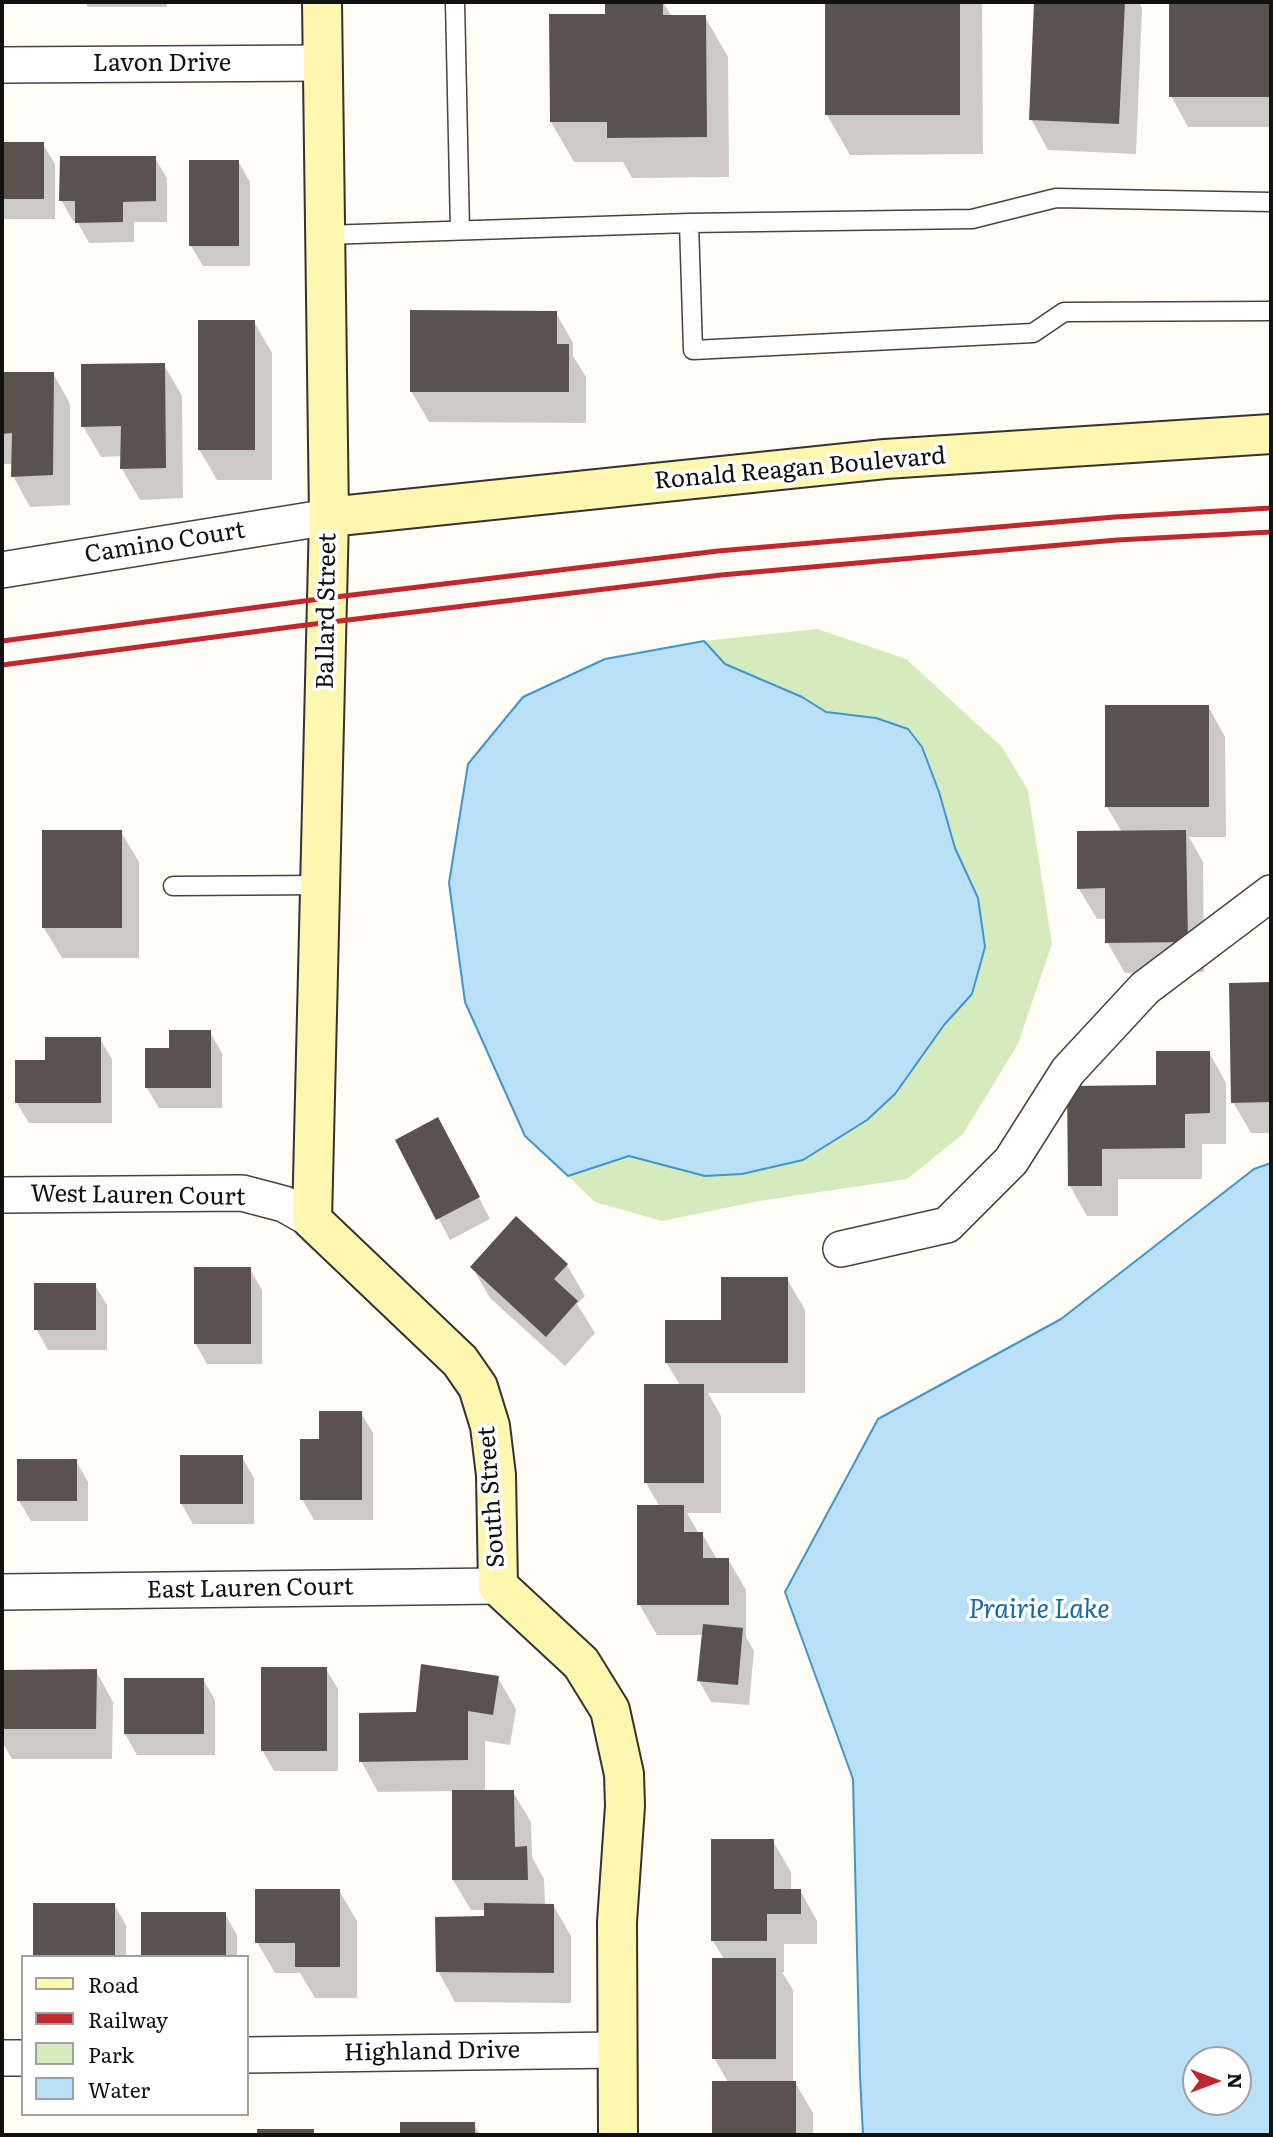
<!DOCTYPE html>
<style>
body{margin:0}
#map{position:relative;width:1273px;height:2137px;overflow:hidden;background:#fffdf5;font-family:Literata,serif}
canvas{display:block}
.frame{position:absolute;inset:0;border:4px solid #111;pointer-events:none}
.legend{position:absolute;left:21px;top:1955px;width:228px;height:161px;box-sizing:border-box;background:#fff;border:2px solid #a0a0a0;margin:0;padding:9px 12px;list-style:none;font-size:21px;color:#111}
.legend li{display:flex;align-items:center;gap:14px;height:35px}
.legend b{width:35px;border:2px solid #a0a0a0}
.north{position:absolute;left:1182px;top:2046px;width:70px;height:70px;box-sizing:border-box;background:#fff;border:2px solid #a0a0a0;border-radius:50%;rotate:90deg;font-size:19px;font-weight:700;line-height:28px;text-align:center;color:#111}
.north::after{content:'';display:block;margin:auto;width:24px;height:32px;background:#c4262e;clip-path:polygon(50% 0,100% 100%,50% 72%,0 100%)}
</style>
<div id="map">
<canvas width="1273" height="2137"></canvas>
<div class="frame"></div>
<ul class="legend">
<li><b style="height:9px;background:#fff6b0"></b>Road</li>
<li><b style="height:9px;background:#c4262e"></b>Railway</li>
<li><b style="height:19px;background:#d5ebbd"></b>Park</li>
<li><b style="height:19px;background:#b9e0f7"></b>Water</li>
</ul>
<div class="north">N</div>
</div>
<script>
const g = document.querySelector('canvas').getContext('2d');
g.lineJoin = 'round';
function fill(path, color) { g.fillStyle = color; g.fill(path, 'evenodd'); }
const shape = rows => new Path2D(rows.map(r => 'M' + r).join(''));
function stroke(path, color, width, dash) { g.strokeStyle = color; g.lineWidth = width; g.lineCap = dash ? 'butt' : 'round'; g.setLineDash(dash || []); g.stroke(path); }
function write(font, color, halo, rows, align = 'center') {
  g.font = font + ' Literata,serif'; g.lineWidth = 7; g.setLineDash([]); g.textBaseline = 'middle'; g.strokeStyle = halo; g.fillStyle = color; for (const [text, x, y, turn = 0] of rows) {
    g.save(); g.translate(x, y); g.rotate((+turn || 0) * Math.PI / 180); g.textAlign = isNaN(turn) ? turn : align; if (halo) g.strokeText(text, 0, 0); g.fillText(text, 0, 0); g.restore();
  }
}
fill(shape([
 [817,629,906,659,1002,747,1028,790,1052,944,1018,1044,963,1134,907,1179,759,1201,662,1221,595,1202,568,1176,629,1156,705,1176,867,1120,895,1094,944,1025,972,994,978,898,955,848,939,792,848,714,826,712,802,697,725,664,704,641]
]), '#d5ebbd');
const water = shape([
 [704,641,725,664,802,697,826,712,876,718,908,729,922,747,939,792,955,848,978,898,985,947,972,994,944,1025,895,1094,867,1120,803,1160,742,1174,705,1176,629,1156,568,1176,525,1136,465,1002,449,883,468,764,523,697,605,659,704,641],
 [1271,1163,1271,2135,863,2135,860,2077,853,1779,785,1592,878,1419,1061,1319,1254,1169,1271,1163],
 [1196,2060,1238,2060,1238,2102,1196,2102,1196,2060]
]);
fill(water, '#b9e0f7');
stroke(water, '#3f96cf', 2);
fill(shape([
 [85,2,167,2,167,7,88,7],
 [607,2,663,2,672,17,705,17,728,57,729,177,632,178,623,162,574,162,551,122,551,16,607,16],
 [826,2,982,2,983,154,850,155,827,115],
 [1036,2,1139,2,1142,8,1136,154,1048,150,1031,119],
 [1171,2,1271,2,1271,127,1188,127,1171,96],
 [2,144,43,144,55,164,55,219,2,219],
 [155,158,167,178,167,222,134,222,134,242,89,243,77,221,73,221,61,200],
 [238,161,250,182,250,266,203,266,191,246],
 [556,313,573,343,573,356,586,377,586,423,429,422,411,391],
 [254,322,272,353,272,480,217,480,199,449],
 [164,365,182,396,183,498,140,500,122,469,122,456,101,457,83,426],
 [2,373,53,373,70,404,70,505,30,507,13,476,13,464,2,464],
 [1208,706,1225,737,1226,837,1189,837,1203,862,1204,972,1125,973,1107,942,1107,919,1097,919,1079,889,1122,832,1107,807],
 [121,832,139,862,139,958,62,958,44,928],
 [1231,984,1271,984,1271,1133,1251,1133,1233,1102],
 [210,1032,222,1053,222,1108,159,1108,147,1088,170,1050],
 [100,1039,112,1059,112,1123,29,1123,17,1103,47,1062],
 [1209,1052,1226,1083,1226,1144,1202,1144,1202,1179,1118,1179,1118,1216,1087,1216,1070,1186,1069,1087,1158,1087],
 [397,1140,449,1140,490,1219,450,1240],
 [567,1265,585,1296,577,1304,595,1333,565,1366,490,1298,472,1267],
 [250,1269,262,1290,262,1364,207,1364,195,1343],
 [787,1279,805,1310,805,1393,708,1393,721,1416,721,1513,687,1513,699,1534,702,1534,717,1559,728,1559,746,1590,746,1637,754,1651,749,1705,711,1702,699,1681,704,1635,657,1635,639,1604,660,1507,646,1483,680,1385,666,1362,722,1322],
 [95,1285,107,1305,107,1350,48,1350,36,1329],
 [361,1413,373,1433,373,1520,314,1520,302,1499,320,1441],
 [242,1457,254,1478,254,1524,193,1524,181,1503],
 [76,1461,88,1482,88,1521,31,1521,19,1501],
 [326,1669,338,1689,338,1771,274,1771,262,1750],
 [96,1671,113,1702,112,1759,12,1759,2,1742,2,1672],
 [498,1678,516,1709,510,1745,485,1741,485,1792,513,1792,531,1822,532,1857,544,1879,545,1905,553,1905,571,1936,571,2003,455,2002,438,1971,486,1918,486,1910,471,1910,453,1880,454,1791,378,1792,361,1761,418,1714],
 [203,1679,215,1700,215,1755,137,1755,125,1734],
 [773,1841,791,1872,791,1890,800,1890,817,1921,817,1944,784,1944,784,1972,782,1972,793,1990,793,2082,795,2082,813,2113,813,2135,714,2135,714,2082,728,2082,714,2058,724,1959,713,1941],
 [339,1890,357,1921,357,1998,315,1998,300,1973,275,1973,257,1942],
 [114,1904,126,1925,126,1957,34,1957],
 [225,1914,237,1935,237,1957,143,1957],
 [401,2124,474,2124,480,2135,401,2135]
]), '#0003');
fill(shape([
 [605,2,663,2,663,15,706,15,707,137,607,138,607,122,550,122,549,14,605,14],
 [825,2,960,2,960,115,825,115],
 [1034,2,1125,2,1119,124,1029,120],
 [1169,2,1271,2,1271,97,1169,97],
 [2,142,44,142,44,199,2,199],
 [60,156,156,156,156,201,123,202,123,222,75,223,75,201,59,201],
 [189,160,239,160,239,246,189,246],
 [410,310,557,311,557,344,569,344,569,392,410,392],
 [198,320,255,320,255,450,198,450],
 [165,363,166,468,120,469,121,426,81,427,81,364],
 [2,372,54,372,53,475,11,477,12,433,2,434],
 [1105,705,1209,705,1209,807,1105,807],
 [42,830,122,830,122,928,42,928],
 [1186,830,1188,942,1105,943,1105,888,1077,889,1077,831],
 [1271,982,1271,1102,1231,1103,1229,983],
 [169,1030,211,1030,211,1088,145,1088,145,1048,169,1048],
 [45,1037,101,1037,101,1103,15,1103,15,1060,45,1060],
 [1156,1051,1210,1051,1210,1113,1185,1114,1185,1148,1102,1149,1102,1186,1068,1186,1067,1086,1156,1085],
 [438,1117,480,1197,436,1220,395,1140],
 [516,1216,568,1264,554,1279,578,1301,546,1337,470,1267],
 [194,1267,251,1267,251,1344,194,1344],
 [721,1277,788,1277,788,1363,665,1363,665,1320,721,1320],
 [34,1283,96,1283,96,1330,34,1330],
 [644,1384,704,1384,704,1483,644,1483],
 [319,1411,362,1411,362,1500,300,1500,300,1439,319,1439],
 [180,1455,243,1455,243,1504,180,1504],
 [17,1459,77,1459,77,1501,17,1501],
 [637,1505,684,1505,684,1532,703,1532,703,1558,729,1558,729,1605,637,1605],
 [703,1624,743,1628,738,1685,697,1681],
 [421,1664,499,1676,493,1715,468,1711,468,1760,359,1762,359,1713,416,1712],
 [261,1667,327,1667,327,1751,261,1751],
 [97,1669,96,1729,2,1729,2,1670],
 [124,1678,204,1678,204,1734,124,1734],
 [452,1790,514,1790,515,1847,527,1846,528,1880,452,1880],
 [711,1839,774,1839,774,1889,801,1889,801,1914,767,1914,767,1941,711,1941],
 [255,1889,340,1889,340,1967,295,1967,295,1943,255,1943],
 [33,1903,115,1903,115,1957,33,1957],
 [484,1903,554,1904,554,1973,436,1972,435,1917,484,1916],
 [141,1912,226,1912,226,1957,141,1957],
 [712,1958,776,1958,776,2059,712,2059],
 [712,2081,796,2081,796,2135,712,2135],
 [400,2122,475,2122,475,2135,400,2135],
 [257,2129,314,2129,314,2135,257,2135]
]), '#5a524d');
const lane = shape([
 [455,2,460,230],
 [689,223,693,350,1033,333,1064,312,1271,311],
 [325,235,689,223,972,219,1056,198,1271,202],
 [173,886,320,885]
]);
const street = shape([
 [2,65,323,63],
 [2,570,329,517],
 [2,1195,242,1193,284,1204,312,1220],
 [841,1249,947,1225,1011,1161,1068,1071,1145,988,1271,893],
 [2,1592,498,1586],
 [247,2055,617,2050],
 [2,2058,23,2058]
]);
const secondary = shape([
 [322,2,329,517,312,1220,460,1361,478,1387,490,1426,496,1475,498,1586,581,1663,610,1710,624,1774,625,1806,617,1922,618,2135],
 [329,517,885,459,1271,434]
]);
stroke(lane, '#444', 21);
stroke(street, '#444', 38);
stroke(secondary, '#333', 42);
stroke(lane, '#fff', 18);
stroke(street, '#fff', 35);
stroke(secondary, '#fff6b0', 38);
stroke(shape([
 [2,641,327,598,718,551,1115,517,1271,508],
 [2,665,298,626,721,575,1117,540,1271,532]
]), '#c4262e', 5);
write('24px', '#111', '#fff', [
 ["Lavon Drive",162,64],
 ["Ronald Reagan Boulevard",800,469,-5],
 ["Camino Court",165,543,-9],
 ["Ballard Street",327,611,-89],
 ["West Lauren Court",138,1196,1],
 ["South Street",492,1497,-94],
 ["East Lauren Court",250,1589,-1],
 ["Highland Drive",432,2052,-1]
]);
write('italic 26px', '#1768a6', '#fff', [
 ["Prairie Lake",1039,1610]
]);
</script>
